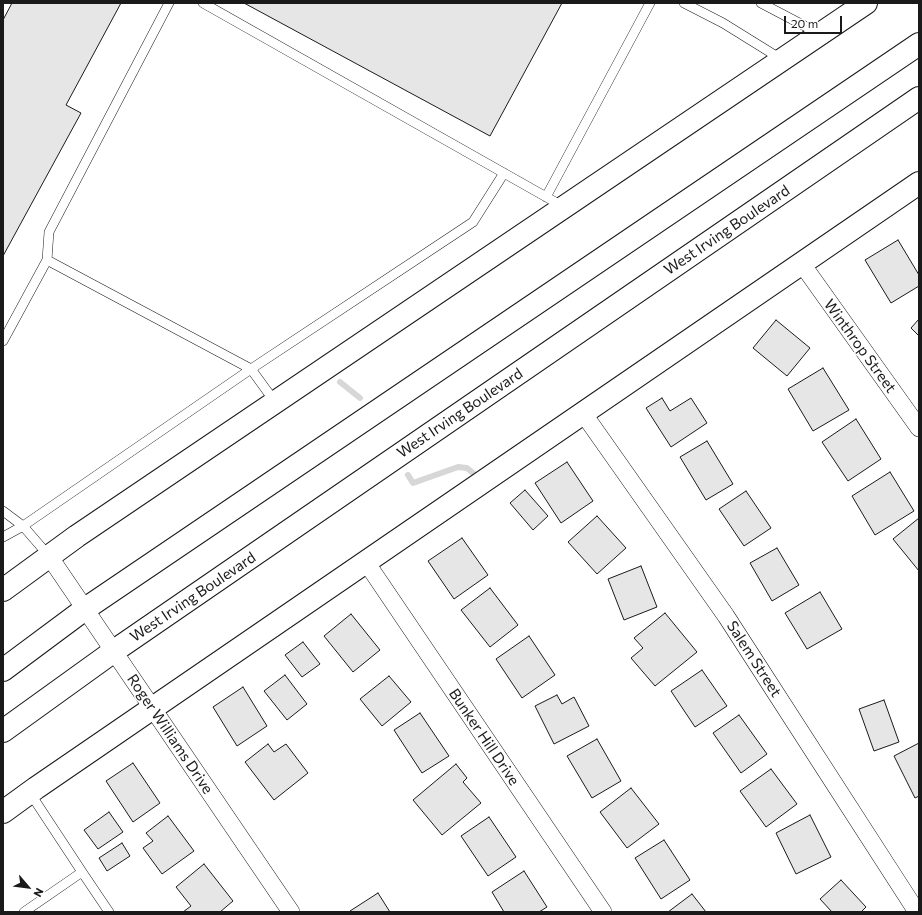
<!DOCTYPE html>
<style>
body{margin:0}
#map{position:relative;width:922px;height:915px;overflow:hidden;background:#fff;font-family:Commissioner,sans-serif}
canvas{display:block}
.frame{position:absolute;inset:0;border:4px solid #1a1a1a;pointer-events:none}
.north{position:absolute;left:8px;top:867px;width:40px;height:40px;-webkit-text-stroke:3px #fff;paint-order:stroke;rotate:118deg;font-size:11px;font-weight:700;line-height:16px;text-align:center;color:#1a1a1a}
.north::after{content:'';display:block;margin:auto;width:14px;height:18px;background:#1a1a1a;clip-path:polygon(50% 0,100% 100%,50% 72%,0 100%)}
.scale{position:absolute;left:784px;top:16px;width:58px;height:18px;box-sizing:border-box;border:2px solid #1a1a1a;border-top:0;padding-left:5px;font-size:12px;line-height:14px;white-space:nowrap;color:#1a1a1a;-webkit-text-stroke:3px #fff;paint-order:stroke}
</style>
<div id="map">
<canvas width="922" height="915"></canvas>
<div class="frame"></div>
<div class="north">N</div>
<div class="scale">20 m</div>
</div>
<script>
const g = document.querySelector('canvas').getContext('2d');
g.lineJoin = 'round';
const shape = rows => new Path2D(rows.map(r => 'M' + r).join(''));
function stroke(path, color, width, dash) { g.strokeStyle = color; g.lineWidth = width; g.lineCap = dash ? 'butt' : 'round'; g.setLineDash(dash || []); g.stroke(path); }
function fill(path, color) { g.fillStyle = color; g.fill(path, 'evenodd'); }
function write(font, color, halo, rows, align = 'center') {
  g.font = font + ' Commissioner,sans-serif'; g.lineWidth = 3; g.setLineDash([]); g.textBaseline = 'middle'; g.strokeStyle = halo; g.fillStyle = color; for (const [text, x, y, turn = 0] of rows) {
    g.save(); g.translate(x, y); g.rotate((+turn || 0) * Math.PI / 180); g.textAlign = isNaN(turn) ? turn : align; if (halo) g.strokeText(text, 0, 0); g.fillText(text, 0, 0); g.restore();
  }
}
stroke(shape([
 [340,382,360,398],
 [408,475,413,483,458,467,467,468,480,479]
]), '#d7d7d7', 6);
const building = shape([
 [12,3,121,3,66,105,81,113,3,256,3,20,12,3],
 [244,3,562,3,490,136,244,3],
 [898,240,919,275,919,286,891,303,865,260,898,240],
 [919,319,919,336,911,328,919,319],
 [776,320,810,348,787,376,753,348,776,320],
 [823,368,849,410,813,431,788,389,823,368],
 [662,398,670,411,691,398,707,423,671,447,646,408,662,398],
 [856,419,881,459,848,481,822,442,856,419],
 [707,441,733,484,706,500,680,457,707,441],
 [567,462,593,501,561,523,535,483,567,462],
 [890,472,914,511,875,535,852,496,890,472],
 [525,490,548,516,533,530,510,503,525,490],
 [746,491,771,528,744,546,719,509,746,491],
 [597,516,626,548,597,574,568,542,597,516],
 [919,518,919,571,893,539,919,518],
 [462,538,488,575,454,599,428,561,462,538],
 [777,548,799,585,772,601,750,563,777,548],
 [641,566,657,607,624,620,608,579,641,566],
 [490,588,518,625,490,647,461,610,490,588],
 [820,592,842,629,807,649,785,613,820,592],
 [665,613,697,652,655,686,631,658,643,648,634,638,665,613],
 [351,614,380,650,353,672,324,636,351,614],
 [529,636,555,675,522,698,496,659,529,636],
 [303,642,320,664,302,677,285,655,303,642],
 [702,670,727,706,695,727,671,691,702,670],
 [285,675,307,704,287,720,264,691,285,675],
 [389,676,411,702,382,726,360,699,389,676],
 [243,687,267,726,237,746,213,707,243,687],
 [557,695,562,704,574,697,589,726,554,744,535,706,557,695],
 [884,700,899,742,874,751,859,709,884,700],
 [420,713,449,756,422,773,394,730,420,713],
 [739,715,767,754,741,773,713,733,739,715],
 [597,739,621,781,592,798,567,756,597,739],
 [919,743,919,796,915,798,894,756,919,743],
 [268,744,274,752,286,744,308,773,274,800,245,762,268,744],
 [133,763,160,803,133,822,106,781,133,763],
 [456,764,467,778,463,782,481,803,442,835,413,800,456,764],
 [771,769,797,804,766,827,740,791,771,769],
 [631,788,659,824,627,848,600,812,631,788],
 [109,812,123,832,98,849,84,830,109,812],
 [810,815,831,857,796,874,776,833,810,815],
 [168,816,194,851,162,874,143,848,153,841,146,833,168,816],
 [489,817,516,857,488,876,461,836,489,817],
 [664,840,690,880,661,899,635,858,664,840],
 [122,843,130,856,107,871,99,858,122,843],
 [204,864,233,901,220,912,183,912,191,906,176,887,204,864],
 [524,871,547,907,539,912,504,912,492,892,524,871],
 [841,880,866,907,861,912,832,912,820,899,841,880],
 [378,893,390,912,350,912,350,911,378,893],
 [692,894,706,912,668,912,692,894]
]);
fill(building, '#e6e6e6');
stroke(building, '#1a1a1a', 1);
const service = shape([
 [203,3,564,207],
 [684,3,723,23,781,59],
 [761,3,820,34],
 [546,197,650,3],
 [47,260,49,232,169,3],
 [3,341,47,260,251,369,275,402],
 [3,511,23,526,49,556],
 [3,537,23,526,251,369,473,222,504,173],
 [82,872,109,912],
 [24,912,82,872,30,793]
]);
const minor = shape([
 [802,264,919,428],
 [583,413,726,616,917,912],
 [49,556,291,912],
 [366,562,603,912]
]);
const tertiary = shape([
 [3,590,77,536,866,3],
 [3,812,36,788,919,183]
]);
const primary = shape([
 [3,670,85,609,919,44],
 [3,731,114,651,919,98]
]);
stroke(service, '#1a1a1a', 10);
stroke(minor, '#1a1a1a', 18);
stroke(tertiary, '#1a1a1a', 24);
stroke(primary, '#1a1a1a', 24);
stroke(service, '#fff', 9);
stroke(minor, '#fff', 17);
stroke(tertiary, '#fff', 22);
stroke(primary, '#fff', 22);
write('15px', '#1a1a1a', '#fff', [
 ["West Irving Boulevard",727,230,-34],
 ["Winthrop Street",860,346,54],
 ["West Irving Boulevard",460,413,-34],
 ["West Irving Boulevard",193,597,-34],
 ["Salem Street",754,659,57],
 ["Roger Williams Drive",170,734,56],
 ["Bunker Hill Drive",484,737,56]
]);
</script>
